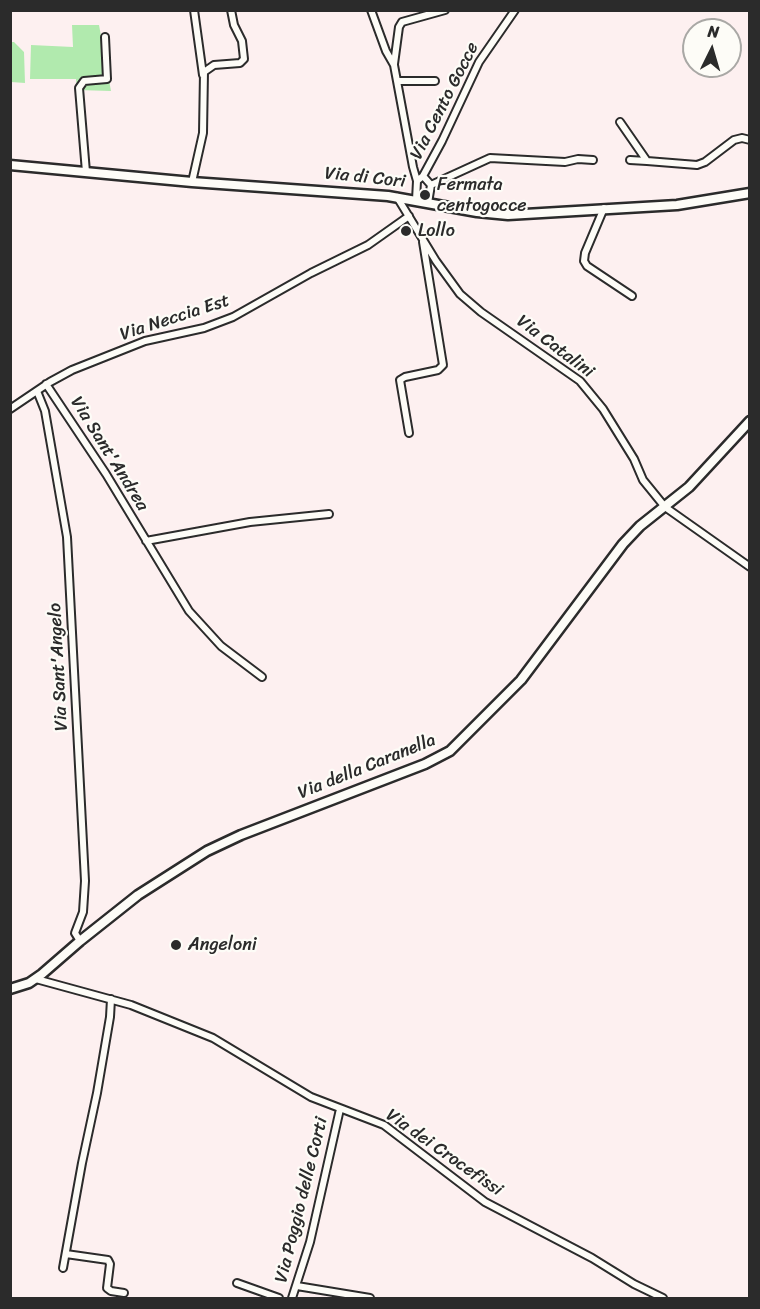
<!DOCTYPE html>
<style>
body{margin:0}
#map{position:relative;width:760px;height:1309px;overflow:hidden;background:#fdf0f0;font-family:Sriracha,sans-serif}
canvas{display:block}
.frame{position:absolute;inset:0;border:12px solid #2b2b2b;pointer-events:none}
.north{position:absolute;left:682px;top:18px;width:60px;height:60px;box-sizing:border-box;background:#fdfcf7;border:2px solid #a9a8a5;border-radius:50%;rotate:5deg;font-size:16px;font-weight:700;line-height:24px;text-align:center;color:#2b2b2b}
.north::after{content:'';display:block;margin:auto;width:21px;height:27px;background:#2b2b2b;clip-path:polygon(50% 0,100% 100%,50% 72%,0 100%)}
</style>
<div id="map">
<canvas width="760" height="1309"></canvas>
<div class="frame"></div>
<div class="north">N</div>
</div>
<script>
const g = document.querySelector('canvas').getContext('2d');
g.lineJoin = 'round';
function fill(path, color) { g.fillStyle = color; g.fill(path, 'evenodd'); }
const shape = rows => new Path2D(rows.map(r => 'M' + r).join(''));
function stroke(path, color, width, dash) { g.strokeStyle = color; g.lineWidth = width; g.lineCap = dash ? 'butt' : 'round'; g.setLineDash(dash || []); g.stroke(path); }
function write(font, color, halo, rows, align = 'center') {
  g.font = font + ' Sriracha,sans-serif'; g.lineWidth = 4.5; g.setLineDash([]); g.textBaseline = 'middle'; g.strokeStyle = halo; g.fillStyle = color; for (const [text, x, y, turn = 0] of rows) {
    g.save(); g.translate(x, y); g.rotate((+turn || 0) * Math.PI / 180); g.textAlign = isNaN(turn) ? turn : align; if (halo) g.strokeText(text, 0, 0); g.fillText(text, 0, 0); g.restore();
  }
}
fill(shape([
 [72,25,99,25,111,91,77,90,76,79,30,79,31,45,73,47],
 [11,42,14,42,24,52,25,83,11,82]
]), '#b1eaae');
const minor = shape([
 [194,10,203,75],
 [371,10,386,51,394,65,413,167,417,181],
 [394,64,399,27,402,22,445,10],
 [398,81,435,81],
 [620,122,647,161,697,165,705,162,734,140,742,138,750,140],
 [630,160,647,161],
 [86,172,79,88,84,81,107,79,105,37],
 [423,176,442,141,479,62,515,10],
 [192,182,203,133,204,72,214,65,240,63,244,59,242,41,234,25,231,10],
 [431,185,490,158,565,162,578,159,593,160],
 [397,197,436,261,460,294,481,312,580,381,603,409,634,459,643,480,665,507,750,567],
 [416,200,417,181,423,176,431,185,428,203],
 [604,208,585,253,584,261,587,266,632,296],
 [46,384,106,474,189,611,221,646,262,677],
 [37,391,45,411,67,537,85,881,83,912,75,933,80,941],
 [10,409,50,382,72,370,145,341,204,328,233,317,311,273,368,245,409,216],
 [409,433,400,380,405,377,438,370,443,365,423,242],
 [146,541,250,522,329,514],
 [36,979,131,1005,213,1038,311,1097,384,1125,485,1202,592,1258,634,1284,663,1298],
 [66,1254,108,1260,110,1264,107,1288,111,1291,124,1293],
 [63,1268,82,1163,97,1093,110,1017,111,999],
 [237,1283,279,1298],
 [297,1286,370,1298],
 [292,1298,310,1242,340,1109]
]);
const secondary = shape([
 [10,165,192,182,388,196,477,212,508,215,677,205,750,193],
 [10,989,29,983,42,974,80,941,138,895,207,851,241,835,425,764,450,751,521,680,623,544,640,526,689,487,750,421]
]);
stroke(minor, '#2b2b2b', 10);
stroke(secondary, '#2b2b2b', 13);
stroke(minor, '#fdfcf7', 6);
stroke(secondary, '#fdfcf7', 8);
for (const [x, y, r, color] of [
 [425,195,6,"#2b2b2b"],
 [406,231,6,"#2b2b2b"],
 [176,945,6,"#2b2b2b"]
]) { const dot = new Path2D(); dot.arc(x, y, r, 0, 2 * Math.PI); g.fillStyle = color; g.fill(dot); stroke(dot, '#fdfcf7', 2); }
write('18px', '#2b2b2b', '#fdfcf7', [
 ["Via Cento Gocce",445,101,-63],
 ["Via di Cori",365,178,6],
 ["Via Neccia Est",175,318,-18],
 ["Via Catalini",555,347,37],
 ["Via Sant'Andrea",109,454,58],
 ["Via Sant'Angelo",59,667,-93],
 ["Via della Caranella",367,767,-22],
 ["Via dei Crocefissi",444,1153,35],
 ["Via Poggio delle Corti",302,1200,-76]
]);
write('18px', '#2b2b2b', '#fdfcf7', [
 ["Fermata",437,185],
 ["centogocce",437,206],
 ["Lollo",418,231],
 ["Angeloni",188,945]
], 'left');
</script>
